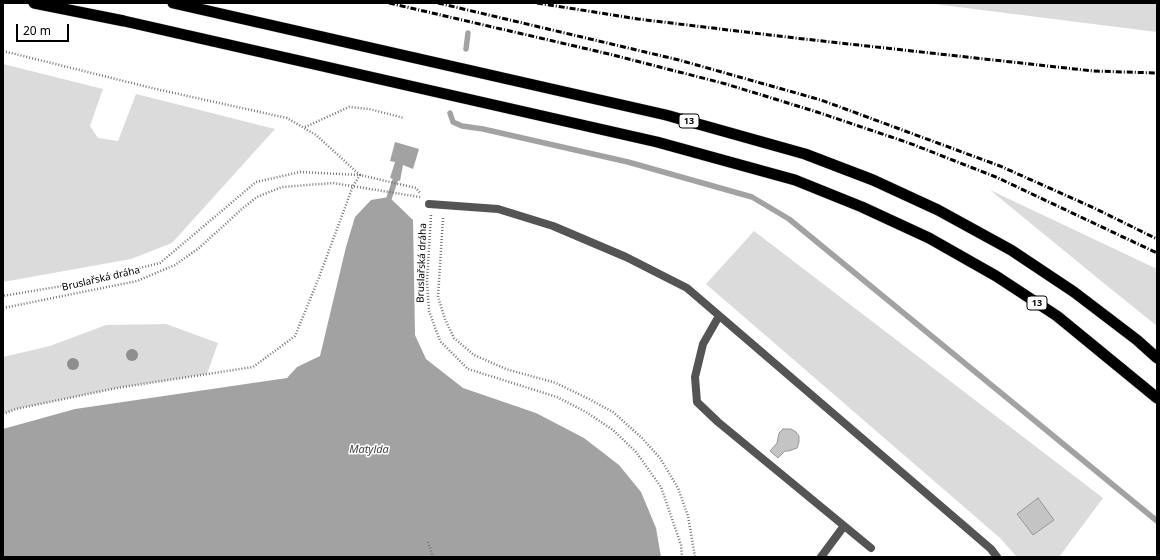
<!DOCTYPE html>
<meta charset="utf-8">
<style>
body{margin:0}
#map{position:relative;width:1160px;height:560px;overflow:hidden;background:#fff;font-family:"Noto Sans",sans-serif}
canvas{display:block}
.frame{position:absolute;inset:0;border:4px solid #000;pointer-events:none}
.scale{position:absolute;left:16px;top:24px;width:53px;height:18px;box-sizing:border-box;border:2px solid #000;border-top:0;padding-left:5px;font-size:12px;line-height:14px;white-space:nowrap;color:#000;-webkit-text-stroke:3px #fff;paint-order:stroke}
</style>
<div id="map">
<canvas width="1160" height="560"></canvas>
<div class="frame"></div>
<div class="scale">20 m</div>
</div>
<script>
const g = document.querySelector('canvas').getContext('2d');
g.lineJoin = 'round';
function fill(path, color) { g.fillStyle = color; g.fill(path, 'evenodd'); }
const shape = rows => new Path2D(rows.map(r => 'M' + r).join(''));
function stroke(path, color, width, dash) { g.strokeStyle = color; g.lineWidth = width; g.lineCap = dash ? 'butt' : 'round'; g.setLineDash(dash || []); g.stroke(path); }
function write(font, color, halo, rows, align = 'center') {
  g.font = font + ' "Noto Sans",sans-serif'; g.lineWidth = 3; g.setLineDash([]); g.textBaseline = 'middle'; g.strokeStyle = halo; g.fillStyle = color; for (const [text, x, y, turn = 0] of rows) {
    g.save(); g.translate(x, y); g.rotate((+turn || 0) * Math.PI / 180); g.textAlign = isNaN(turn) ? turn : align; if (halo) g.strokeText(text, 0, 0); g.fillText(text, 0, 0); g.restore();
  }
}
fill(shape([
 [926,3,1157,3,1157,32],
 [3,64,103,89,90,126,98,138,118,141,136,94,275,129,172,243,131,259,3,282],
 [990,190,1157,269,1157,326,1106,285],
 [754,231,1103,498,1059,557,1017,557,1000,538,706,284],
 [166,324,218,343,207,374,117,388,16,409,3,414,3,357,50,346,106,325]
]), '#dbdbdb');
fill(shape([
 [395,142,419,149,413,169,403,165,400,181,390,178,395,162,390,161],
 [389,197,413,220,415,335,426,359,463,388,536,413,584,438,619,465,641,492,656,528,661,557,3,557,3,429,75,409,287,378,297,367,320,356,346,247,355,217,371,200]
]), '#a2a2a2');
stroke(shape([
 [466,49,468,33],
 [450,113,453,122,462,126,483,129,628,162,752,197,789,219,1157,521],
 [387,204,398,172]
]), '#a2a2a2', 5.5);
const building = shape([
 [783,429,791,429,796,432,799,436,799,442,797,448,789,451,785,451,778,458,770,451,777,443,779,433,783,429],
 [1038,498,1054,520,1033,535,1017,514,1038,498]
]);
fill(building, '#c4c4c4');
stroke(building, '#989898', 1);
const trunk = shape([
 [34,3,124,21,657,142,795,180,862,207,929,238,996,276,1057,316,1157,398],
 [173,3,666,115,805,154,873,180,938,210,1011,250,1074,292,1137,340,1157,358]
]);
stroke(trunk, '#dbdbdb', 12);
stroke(shape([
 [3,51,156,89,287,118,316,135,360,175,300,172,256,182,160,263,74,284,3,296],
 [305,127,349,107,369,109,404,118],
 [431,215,427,281,429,311,440,341,468,369,557,397,586,412,613,430,636,452,661,487,681,545,682,557],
 [443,218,438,297,445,319,454,338,474,355,506,369,556,383,589,399,613,412,642,438,660,458,678,488,688,516,695,557],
 [3,308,137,281,175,265,199,248,243,208,257,197,282,187,333,183,420,197],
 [3,414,16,409,117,388,253,367,295,336,318,280,353,186,360,175,416,188,421,194],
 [428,542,433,557]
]), '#767676', 2.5, [1, 2]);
stroke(shape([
 [429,204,498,209,553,226,626,257,687,288,991,549,997,557],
 [719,316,703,344,695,377,697,402,718,422,871,548],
 [821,557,844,526]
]), '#545454', 8);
stroke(trunk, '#000', 11);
stroke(shape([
 [389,3,609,54,726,84,817,112,909,143,996,177,1157,253],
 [438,3,679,60,821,100,1000,166,1094,208,1157,239],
 [537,3,638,19,795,38,1093,71,1157,73]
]), '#000', 3, [6, 2, 1, 2]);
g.fillStyle = '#8e8e8e';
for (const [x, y] of [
 [132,355],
 [73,364]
]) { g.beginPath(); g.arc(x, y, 6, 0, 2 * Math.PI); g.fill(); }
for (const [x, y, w] of [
 [689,121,20],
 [1037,303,20]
]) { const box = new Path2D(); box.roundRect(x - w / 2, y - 7, w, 14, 3); g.fillStyle = '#fff'; g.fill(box); stroke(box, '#000', 1); }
write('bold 9px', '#000', null, [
 ["13",689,121],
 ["13",1037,303]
]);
write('10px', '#000', '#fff', [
 ["Bruslařská dráha",422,263,-88],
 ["Bruslařská dráha",101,279,-13]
]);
write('italic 11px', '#434343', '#fff', [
 ["Matylda",369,450]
]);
</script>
